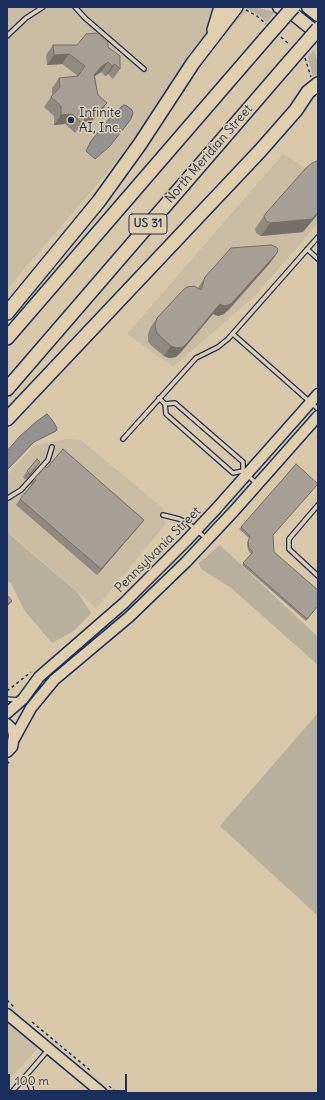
<!DOCTYPE html>
<style>
body{margin:0}
#map{position:relative;width:325px;height:1100px;overflow:hidden;background:#d8c8a9;font-family:Delius,sans-serif}
canvas{display:block}
.frame{position:absolute;inset:0;border:8px solid #1b2f5e;pointer-events:none}
.scale{position:absolute;left:8px;top:1074px;width:119px;height:18px;box-sizing:border-box;border:2px solid #1b2f5e;border-top:0;padding-left:5px;font-size:12px;line-height:14px;white-space:nowrap;color:#1b2f5e;-webkit-text-stroke:3px #e0ceac;paint-order:stroke}
</style>
<div id="map">
<canvas width="325" height="1100"></canvas>
<div class="frame"></div>
<div class="scale">100 m</div>
</div>
<script>
const g = document.querySelector('canvas').getContext('2d');
g.lineJoin = 'round';
function fill(path, color) { g.fillStyle = color; g.fill(path, 'evenodd'); }
const shape = rows => new Path2D(rows.map(r => 'M' + r).join(''));
function stroke(path, color, width, dash) { g.strokeStyle = color; g.lineWidth = width; g.lineCap = dash ? 'butt' : 'round'; g.setLineDash(dash || []); g.stroke(path); }
function write(font, color, halo, rows, align = 'center') {
  g.font = font + ' Delius,sans-serif'; g.lineWidth = 3; g.setLineDash([]); g.textBaseline = 'middle'; g.strokeStyle = halo; g.fillStyle = color; for (const [text, x, y, turn = 0] of rows) {
    g.save(); g.translate(x, y); g.rotate((+turn || 0) * Math.PI / 180); g.textAlign = isNaN(turn) ? turn : align; if (halo) g.strokeText(text, 0, 0); g.fillText(text, 0, 0); g.restore();
  }
}
fill(shape([
 [7,7,250,7,7,289],
 [283,154,312,172,318,178,318,223,256,295,173,367,127,334],
 [66,439,81,440,163,508,165,525,96,608,7,531,7,475,34,446],
 [7,1021,39,1047,7,1082]
]), '#c9bca3');
fill(shape([
 [245,7,253,7,275,12,267,22,260,16],
 [314,50,318,64,318,74,313,77,308,57],
 [7,532,78,593,91,613,75,630,52,643,24,610,11,583,7,580],
 [220,545,318,637,318,665,230,587,201,569,199,563],
 [318,713,318,916,220,826]
]), '#b8af9c');
const water = shape([
 [124,105,127,106,132,110,133,113,131,119,110,146,95,159,86,151,91,141,110,118,121,107,124,105],
 [47,414,53,421,57,428,56,431,34,442,7,470,7,451,20,436,37,421,47,414]
]);
fill(water, '#95918f');
stroke(water, '#646a7b', 1);
const lane = shape([
 [75,7,85,18,144,69],
 [7,36,26,18,43,7],
 [307,249,318,259],
 [233,334,318,409],
 [159,398,165,404,175,403,243,462,243,471,257,484],
 [165,404,166,414,233,473,243,471],
 [123,439,196,358,218,347,228,339,318,237],
 [8,498,21,490,48,460,52,447],
 [318,505,289,539,289,549,318,576],
 [163,515,179,519,188,523,207,539],
 [7,699,18,700],
 [26,1076,31,1088,32,1093],
 [11,1093,48,1050]
]);
const secondary = shape([
 [7,713,23,699,39,677,124,603,186,541,216,509,318,394],
 [7,724,13,730,14,736,12,747,7,752],
 [14,739,31,708,54,680,129,617,186,562,234,511,318,416],
 [7,1014,102,1093]
]);
const primary = shape([
 [279,7,292,13,318,34],
 [308,7,318,15]
]);
const highway = shape([
 [214,30,221,7],
 [7,313,99,201,140,144,193,63,236,7],
 [7,338,265,39],
 [7,389,290,61],
 [7,419,260,151,296,110,308,92,318,84]
]);
stroke(lane, '#1b2f5e', 6);
stroke(secondary, '#1b2f5e', 13);
stroke(primary, '#1b2f5e', 15);
stroke(highway, '#1b2f5e', 16);
stroke(shape([
 [246,10,257,16,266,24],
 [281,37,290,45],
 [305,58,311,77],
 [7,691,31,672],
 [7,764,11,760],
 [7,1000,14,1007],
 [32,1022,91,1071],
 [109,1086,117,1093]
]), '#1b2f5e', 1.5, [3, 3]);
stroke(lane, '#e0ceac', 3.5);
stroke(secondary, '#e0ceac', 10);
stroke(primary, '#e0ceac', 12);
stroke(highway, '#e0ceac', 13);
const highwayBridge = shape([
 [265,39,293,7],
 [290,61,318,29]
]);
stroke(highwayBridge, '#1b2f5e', 16, []);
stroke(highwayBridge, '#e0ceac', 13);
fill(shape([
 [53,45,108,47,120,69,113,79,108,74,105,76,101,72,95,76,98,95,107,103,100,113,91,122,83,122,75,133,65,124,54,125,54,116,44,107,52,95,52,88,59,78,78,76,62,64,47,65,46,55],
 [266,213,303,232,261,236,256,233,255,229,257,226],
 [277,253,270,263,229,310,224,314,218,316,213,314,181,352,176,357,169,358,164,356,153,347,148,342,148,335,150,328,157,318,198,288,205,277],
 [36,468,26,480,23,477,27,471],
 [47,468,144,520,140,525,97,575,16,505,20,499,32,485,31,484,35,478],
 [241,527,273,535,274,552,318,606,306,621,242,565,251,554,248,550,247,544,249,538,239,529]
]), '#908980');
fill(shape([
 [69,54,62,64,47,65,54,55],
 [108,62,101,72,95,76,87,85,94,75,102,66],
 [115,64,108,74,105,76,112,66],
 [107,103,100,113,91,122,83,122,75,133,90,112],
 [72,114,65,124,54,125,61,115],
 [318,212,318,214,303,232,261,236,270,223],
 [277,253,270,263,224,314,218,316,213,314,181,352,176,357,169,358,164,356,171,346,220,304],
 [40,462,36,468,26,480,30,474],
 [144,520,140,525,97,575,101,569],
 [12,601,7,607,7,604]
]), '#756f68');
const building = shape([
 [98,33,108,42,108,47,120,56,120,69,115,64,112,66,108,62,102,66,94,75,98,95,107,103,98,112,90,112,82,123,72,114,61,115,61,106,51,97,60,87,59,78,78,76,85,66,69,54,54,55,53,45,77,45,86,34,98,33],
 [317,161,318,161,318,212,312,219,270,223,266,221,264,216,266,213,306,168,312,163,317,161],
 [271,245,276,247,278,249,277,253,231,304,225,306,220,304,188,342,183,347,176,348,171,346,160,336,156,331,155,325,157,318,183,290,187,287,194,286,201,290,205,277,231,248,271,245],
 [63,449,144,520,101,569,20,499,36,480,35,478,45,467,47,468,63,449],
 [37,459,40,462,30,474,27,471,37,459],
 [296,464,318,484,273,535,274,552,318,590,318,606,307,619,243,563,253,552,249,548,248,542,250,536,241,527,296,464],
 [7,595,12,601,7,604,7,595]
]);
fill(building, '#a79f95');
stroke(building, '#756f68', 1);
for (const [x, y, r, color] of [
 [71,120,4,"#1b2f5e"]
]) { const dot = new Path2D(); dot.arc(x, y, r, 0, 2 * Math.PI); g.fillStyle = color; g.fill(dot); stroke(dot, '#e0ceac', 1.5); }
for (const [x, y, w] of [
 [148,224,38]
]) { const box = new Path2D(); box.roundRect(x - w / 2, y - 10, w, 20, 3); g.fillStyle = '#e0ceac'; g.fill(box); stroke(box, '#1b2f5e', 1); }
write('bold 12px', '#1b2f5e', null, [
 ["US 31",148,224]
]);
write('13px', '#1b2f5e', '#e0ceac', [
 ["Infinite",79,113],
 ["AI, Inc.",79,128]
], 'left');
write('13px', '#1b2f5e', '#e0ceac', [
 ["North Meridian Street",209,154,-49],
 ["Pennsylvania Street",158,550,-45]
]);
</script>
